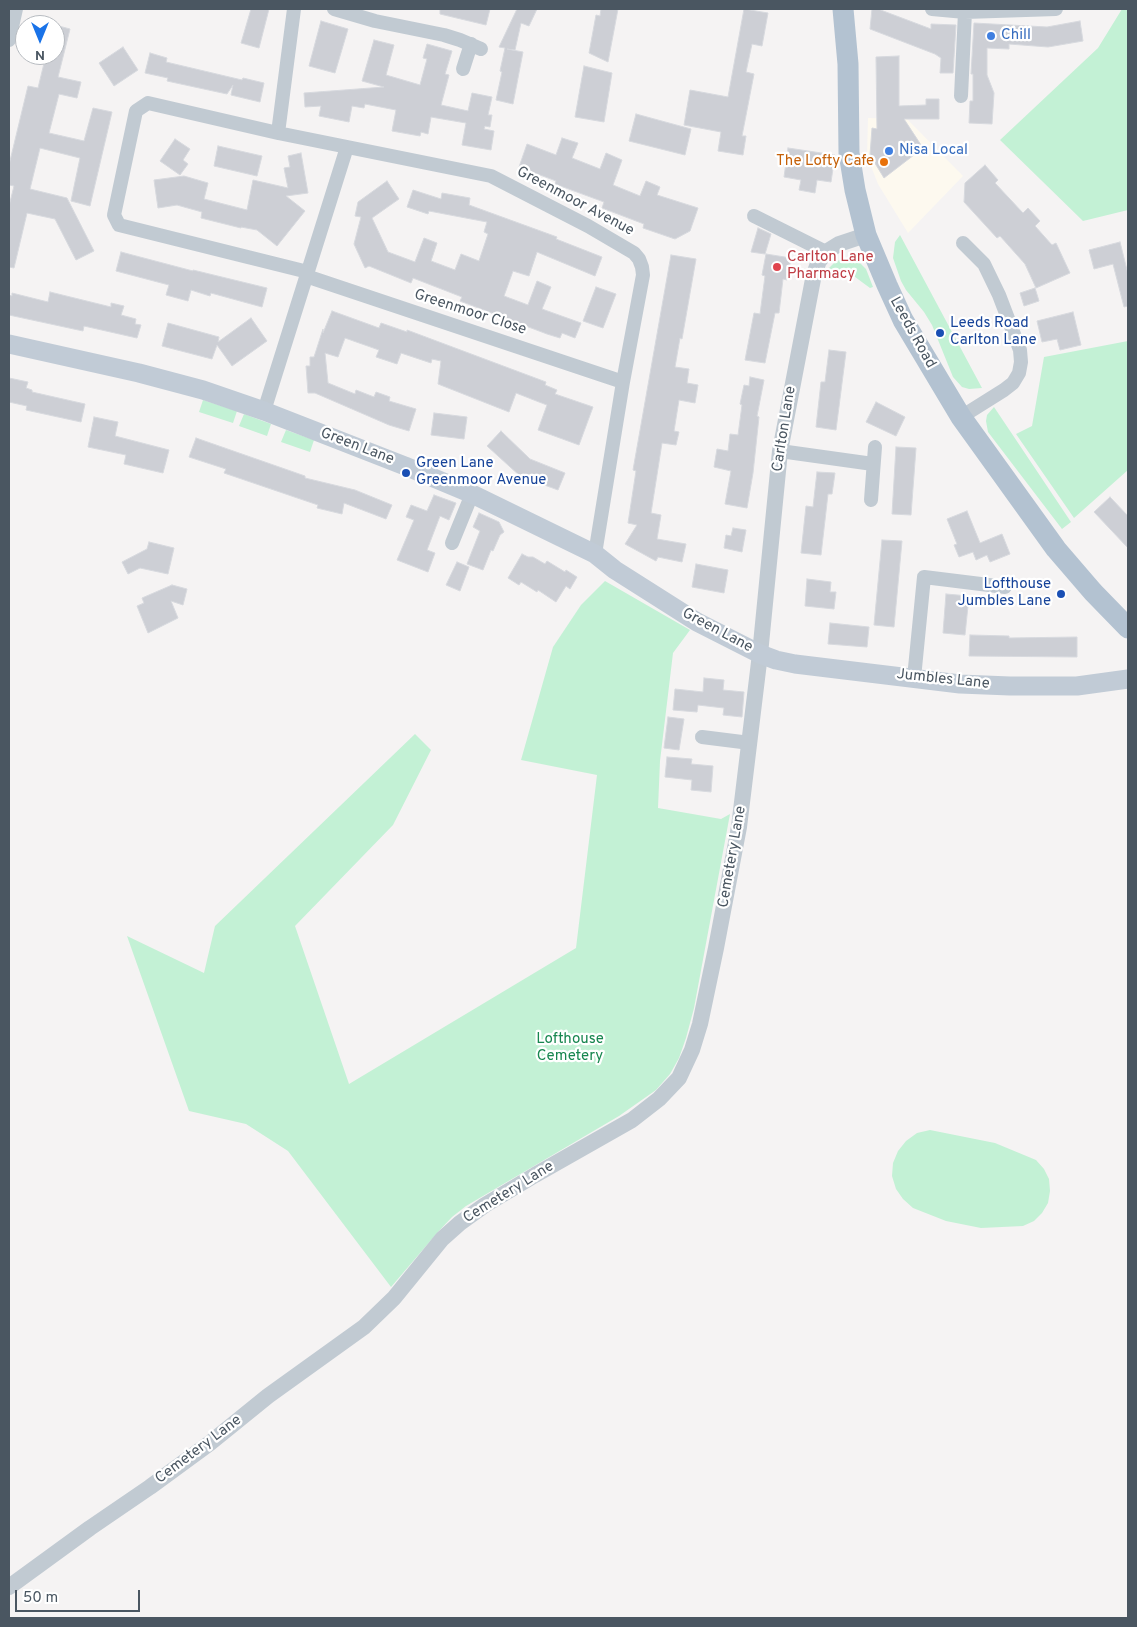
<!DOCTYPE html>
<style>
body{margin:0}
#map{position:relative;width:1137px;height:1627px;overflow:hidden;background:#f5f3f3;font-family:Overpass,sans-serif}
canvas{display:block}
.frame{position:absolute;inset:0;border:10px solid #4a5661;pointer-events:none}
.north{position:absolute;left:15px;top:15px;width:50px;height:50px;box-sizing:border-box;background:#fff;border:1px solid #b7bbc0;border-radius:50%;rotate:180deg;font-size:14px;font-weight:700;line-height:20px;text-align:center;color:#4a5661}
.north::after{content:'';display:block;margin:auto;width:18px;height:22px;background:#1a73e8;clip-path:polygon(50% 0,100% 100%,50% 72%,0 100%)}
.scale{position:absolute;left:15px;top:1590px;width:125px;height:22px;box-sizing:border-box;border:2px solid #4a5661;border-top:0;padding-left:6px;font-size:15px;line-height:18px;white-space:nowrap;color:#4a5661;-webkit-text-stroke:4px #fff;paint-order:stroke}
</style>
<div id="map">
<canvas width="1137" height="1627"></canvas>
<div class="frame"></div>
<div class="north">N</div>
<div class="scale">50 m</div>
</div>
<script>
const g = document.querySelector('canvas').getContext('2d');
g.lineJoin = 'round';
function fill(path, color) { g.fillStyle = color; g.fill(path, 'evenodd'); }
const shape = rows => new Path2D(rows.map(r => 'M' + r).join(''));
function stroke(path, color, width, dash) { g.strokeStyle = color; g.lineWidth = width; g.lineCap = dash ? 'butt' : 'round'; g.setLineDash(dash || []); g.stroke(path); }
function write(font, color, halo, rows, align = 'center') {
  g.font = font + ' Overpass,sans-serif'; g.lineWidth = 4.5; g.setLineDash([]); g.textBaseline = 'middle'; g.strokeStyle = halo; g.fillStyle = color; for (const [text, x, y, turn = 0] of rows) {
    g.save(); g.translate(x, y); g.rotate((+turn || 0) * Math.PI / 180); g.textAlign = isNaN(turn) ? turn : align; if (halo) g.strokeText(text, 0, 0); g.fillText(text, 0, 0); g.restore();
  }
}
fill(shape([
 [868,118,907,119,963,176,908,233,878,184,867,156]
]), '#fdf9ef');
fill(shape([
 [1122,9,1128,9,1128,210,1083,221,1000,140,1098,48],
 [900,235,982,388,969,389,962,387,953,377,932,325,924,312,906,290,901,281,893,258,895,242],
 [842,259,855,260,861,264,866,269,873,287,870,288,851,274,838,271,825,272,835,262],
 [1128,341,1128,470,1074,518,1016,434,1032,426,1044,357],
 [203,400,237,411,233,423,199,412],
 [994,407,1071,522,1062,529,988,432,986,421,987,415],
 [244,414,271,424,267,436,239,426],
 [286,430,314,440,310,452,281,442],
 [605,581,690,630,673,653,660,761,658,808,721,819,730,814,694,1008,686,1038,679,1058,670,1074,656,1090,619,1116,466,1206,452,1217,438,1232,391,1287,288,1151,246,1124,189,1111,127,936,204,973,215,926,415,734,431,750,393,825,295,926,349,1084,576,948,597,775,521,760,553,647,581,605],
 [930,1130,995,1143,1036,1160,1044,1169,1049,1179,1050,1191,1048,1203,1042,1213,1034,1221,1023,1226,981,1228,946,1221,913,1208,903,1199,896,1189,892,1176,893,1163,898,1151,906,1141,917,1133]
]), '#c3f1d5');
const building = shape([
 [251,9,269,9,259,48,241,43,251,9],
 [440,9,490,9,486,25,440,14,440,9],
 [517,9,537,9,529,26,521,23,515,50,507,49,523,52,513,104,496,100,502,72,500,71,505,48,499,47,517,9],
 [601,9,618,9,608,62,589,53,596,15,600,16,601,9],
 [744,9,768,13,762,46,752,44,746,72,754,74,742,136,746,136,743,155,718,151,721,132,684,125,690,90,728,97,744,9],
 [872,9,878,9,931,29,931,24,956,25,953,73,940,73,941,58,935,54,870,29,872,9],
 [321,21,348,29,335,73,309,66,321,21],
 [1080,21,1083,41,1048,47,1009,44,1009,49,987,48,987,75,994,93,992,124,969,123,970,101,973,101,973,74,971,74,974,23,1047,27,1080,21],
 [55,25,70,29,58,77,81,82,77,98,59,94,49,133,84,141,93,108,112,112,90,206,71,201,80,158,40,148,30,189,67,198,94,251,76,260,55,219,27,213,14,268,9,267,9,206,14,186,9,185,9,165,28,86,38,88,46,55,55,55,55,25],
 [374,40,394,45,386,75,420,85,427,59,423,58,427,44,452,51,445,74,449,75,441,105,468,111,472,93,492,97,488,115,492,115,490,127,485,126,484,129,494,131,491,150,462,145,466,123,431,117,428,134,421,132,420,136,392,131,396,110,365,104,364,108,352,106,349,122,319,116,321,106,305,107,304,93,384,87,362,81,374,40],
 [123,47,138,70,114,86,99,63,123,47],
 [150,53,167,58,166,62,242,80,243,78,264,83,260,102,231,95,233,85,227,94,167,81,168,78,145,73,150,53],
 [899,56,899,106,926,105,926,99,939,99,939,119,904,119,923,148,884,178,870,155,872,128,877,129,876,57,899,56],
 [584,66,612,73,604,122,575,117,584,66],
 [636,114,691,129,685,155,629,141,636,114],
 [562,138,578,143,572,158,600,169,606,153,622,160,613,185,640,196,646,181,660,187,657,195,698,208,690,231,675,239,643,228,644,224,602,208,604,202,555,184,556,181,519,167,527,144,556,155,562,138],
 [175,139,190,149,183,160,188,164,180,175,160,161,175,139],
 [218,146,262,156,257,176,214,166,218,146],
 [788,148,835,155,831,182,817,180,815,193,799,190,801,180,784,177,788,148],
 [301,153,308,193,286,196,305,211,277,246,257,230,241,227,241,228,201,218,202,212,177,205,158,208,154,180,184,176,208,183,204,199,247,210,253,180,288,188,284,168,290,167,288,156,301,153],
 [985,165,998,180,995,183,1023,213,1028,208,1040,221,1035,226,1052,245,1056,243,1070,273,1036,288,1025,264,1000,236,997,238,964,202,965,183,985,165],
 [387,181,399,199,372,218,388,252,415,262,424,238,437,243,431,261,455,270,461,254,479,261,488,234,484,232,487,222,429,211,428,214,407,207,413,190,441,199,442,193,470,198,469,205,557,237,556,239,602,257,595,276,537,252,529,276,513,271,504,296,528,305,537,281,551,287,542,309,581,323,575,338,562,333,560,338,547,334,460,301,462,297,413,278,411,283,369,266,365,268,354,244,361,217,355,216,358,202,387,181],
 [758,228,771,234,765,254,751,252,758,228],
 [1120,242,1128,274,1128,306,1124,307,1113,264,1094,269,1089,250,1120,242],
 [121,252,193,271,193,270,267,288,262,307,211,293,210,296,191,290,188,301,166,295,169,285,116,271,121,252],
 [766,254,791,258,787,280,783,279,779,313,775,313,765,363,745,360,754,313,760,314,765,276,762,275,766,254],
 [671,255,696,259,682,339,680,338,675,367,689,369,687,383,698,385,695,403,679,400,674,431,679,432,676,445,662,443,651,513,661,515,657,539,686,544,682,562,658,557,656,561,625,544,637,525,628,523,636,471,633,470,671,255],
 [596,287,616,294,603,328,583,321,596,287],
 [1035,288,1039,301,1024,306,1020,293,1035,288],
 [50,292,111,307,111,303,124,306,121,315,136,319,135,324,141,325,137,338,84,326,83,331,9,315,9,295,12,296,12,293,48,302,50,292],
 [332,311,379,328,381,323,407,332,407,330,546,382,545,385,557,390,555,394,593,407,579,445,538,430,547,405,539,402,516,393,509,412,438,384,441,361,432,359,431,363,401,353,397,364,376,357,379,350,345,338,338,357,325,353,328,383,355,394,356,390,374,397,376,392,390,397,389,401,416,409,409,431,389,425,315,393,308,393,306,366,310,366,310,357,314,357,323,329,323,333,332,311],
 [1073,312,1081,345,1060,350,1057,339,1042,342,1037,321,1073,312],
 [251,318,267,341,232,366,217,345,212,359,162,346,168,323,219,337,218,342,251,318],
 [829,350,846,352,836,430,816,427,821,382,825,382,829,350],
 [750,377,764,380,757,416,759,417,753,473,747,508,725,504,731,471,714,467,717,449,728,451,730,434,738,435,742,405,740,404,744,385,749,386,750,377],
 [9,378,28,382,26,388,32,390,32,392,85,404,81,422,26,410,27,406,9,402,9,378],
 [876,402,905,417,896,436,866,422,876,402],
 [434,413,467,417,464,439,431,435,434,413],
 [94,417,118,422,115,436,169,450,163,473,124,464,126,455,88,447,94,417],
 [501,431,530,459,565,473,558,490,520,476,487,446,501,431],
 [196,438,305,476,305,478,355,490,392,505,386,519,344,503,342,514,317,508,318,505,224,473,226,469,189,457,196,438],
 [896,447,916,448,911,515,892,514,896,447],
 [817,472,835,473,832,494,828,494,821,555,801,553,806,506,813,507,817,472],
 [434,495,456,503,449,520,440,516,427,550,435,553,428,572,397,560,414,520,406,517,411,505,427,511,434,495],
 [1110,497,1128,516,1128,548,1094,512,1110,497],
 [967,511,980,543,1002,534,1010,554,990,562,987,555,976,560,973,552,959,557,954,545,957,544,947,519,967,511],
 [479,513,499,522,504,532,500,535,493,551,491,550,483,570,467,564,480,531,473,527,479,513],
 [733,528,746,530,742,552,724,548,726,535,731,536,733,528],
 [882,540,902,541,894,627,874,625,882,540],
 [149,542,174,548,168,574,140,568,128,574,122,562,147,549,149,542],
 [522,554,528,557,533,557,545,564,547,561,565,572,566,570,577,577,570,589,566,586,556,602,538,590,537,592,521,582,519,585,508,578,522,554],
 [457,562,469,567,460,591,446,585,457,562],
 [696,564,728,570,724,593,692,587,696,564],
 [807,579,831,582,830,592,836,592,834,609,805,606,807,579],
 [172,585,187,589,183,605,171,601,178,618,148,633,137,606,144,603,142,598,172,585],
 [946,594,969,596,965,635,943,633,946,594],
 [830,623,869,627,867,647,828,644,830,623],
 [970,635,1009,636,1009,638,1077,637,1077,657,969,656,970,635],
 [704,678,724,680,723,690,744,692,742,717,723,715,724,708,698,705,697,712,673,710,675,689,703,692,704,678],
 [668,717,684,719,679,750,664,748,668,717],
 [667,757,692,759,691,764,713,766,711,792,691,790,692,780,665,777,667,757]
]);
fill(building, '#cdcfd5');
stroke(building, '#d7d9de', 1);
stroke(shape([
 [334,9,375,21,444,35,460,40,481,49],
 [932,9,965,12,1056,9],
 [9,40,16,9],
 [463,69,471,44],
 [961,96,965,12],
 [278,133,294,9],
 [754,216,826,252],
 [308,272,119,225,114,215,136,111,148,103,278,133,491,176,588,226,634,253,639,259,642,267,643,275,623,382,595,554],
 [306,276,623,382],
 [264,411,347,147],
 [961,417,1004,390,1013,383,1019,373,1021,362,1020,350,999,295,984,264,963,243],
 [780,451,873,464],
 [871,500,875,447],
 [452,543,472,494],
 [914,678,924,577,1005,587],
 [702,737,750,743]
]), '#c1cad2', 14);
stroke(shape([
 [9,1587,90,1528,150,1487,210,1443,268,1396,364,1327,394,1298,442,1239,460,1223,485,1205,535,1175,632,1120,659,1099,679,1078,692,1050,700,1024,716,948,739,827,760,654,780,451,814,274,819,261,826,252,839,244,866,235]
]), '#c1cad2', 16);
stroke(shape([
 [9,344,139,373,203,390,264,411,405,466,472,494,595,554,615,570,697,622,760,654,776,660,795,664,960,684,1010,686,1077,686,1128,679]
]), '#c1cbd6', 19);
stroke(shape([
 [843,9,848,64,849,153,855,190,866,235,887,285,903,320,961,417,1056,549,1093,592,1128,628]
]), '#b3c2d1', 21);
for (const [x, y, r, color] of [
 [991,36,5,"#3f7fe0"],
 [889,151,5,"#3f7fe0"],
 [884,162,5,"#e8710a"],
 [777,267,5,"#e0444e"],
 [940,333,5,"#1a4fb4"],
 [406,473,5,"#1a4fb4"],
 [1061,594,5,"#1a4fb4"]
]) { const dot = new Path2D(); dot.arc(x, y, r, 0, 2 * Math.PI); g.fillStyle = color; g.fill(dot); stroke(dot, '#fff', 2); }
write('15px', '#366cbe', '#fff', [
 ["Chill",1001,36],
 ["Nisa Local",899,151]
], 'left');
write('15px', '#c56008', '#fff', [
 ["The Lofty Cafe",874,162]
], 'right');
write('15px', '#4a5661', '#fff', [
 ["Greenmoor Avenue",575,202,28],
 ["Greenmoor Close",470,313,18],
 ["Leeds Road",912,333,61],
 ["Carlton Lane",785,429,-81],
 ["Green Lane",357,447,21],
 ["Green Lane",717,631,28],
 ["Jumbles Lane",943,680,6],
 ["Cemetery Lane",733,857,-80],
 ["Cemetery Lane",509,1193,-32],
 ["Cemetery Lane",199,1450,-37]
]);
write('15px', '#be3a42', '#fff', [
 ["Carlton Lane",787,258],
 ["Pharmacy",787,275]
], 'left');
write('15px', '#164399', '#fff', [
 ["Leeds Road",950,324],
 ["Carlton Lane",950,341],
 ["Green Lane",416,464],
 ["Greenmoor Avenue",416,481],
 ["Lofthouse",1051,585,"right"],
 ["Jumbles Lane",1051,602,"right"]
], 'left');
write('15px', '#17864f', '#fff', [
 ["Lofthouse",570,1040],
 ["Cemetery",570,1057]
]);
</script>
